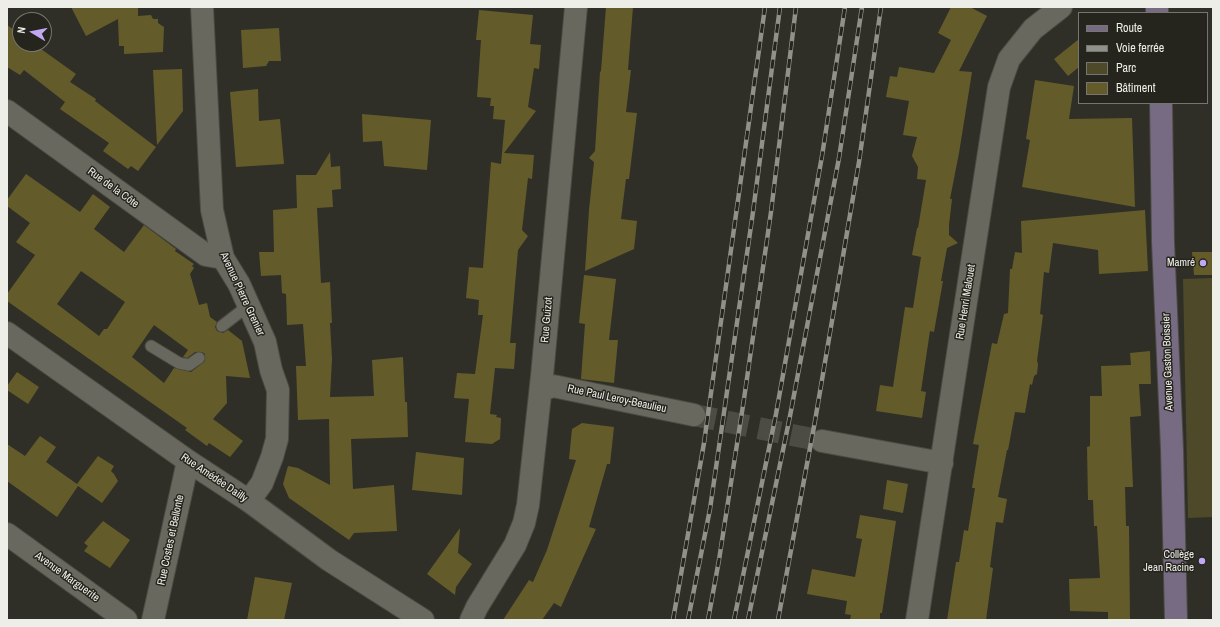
<!DOCTYPE html>
<meta charset="utf-8">
<style>
body{margin:0}
#map{position:relative;width:1220px;height:627px;overflow:hidden;background:#2f2f27;font-family:"Archivo Narrow",sans-serif}
canvas{display:block}
.frame{position:absolute;inset:0;border:8px solid #eeeee9;pointer-events:none}
.legend{position:absolute;left:1078px;top:12px;width:130px;height:92px;box-sizing:border-box;background:#26251d;border:1px solid #76756f;margin:0;padding:5px 7px;list-style:none;font-size:12px;color:#eeeee9}
.legend li{display:flex;align-items:center;gap:8px;height:20px}
.legend b{width:20px;border:1px solid #76756f}
.north{position:absolute;left:12px;top:12px;width:40px;height:40px;box-sizing:border-box;background:#26251d;border:1px solid #76756f;border-radius:50%;rotate:280deg;font-size:11px;font-weight:700;line-height:16px;text-align:center;color:#eeeee9}
.north::after{content:'';display:block;margin:auto;width:14px;height:18px;background:#c1a8f3;clip-path:polygon(50% 0,100% 100%,50% 72%,0 100%)}
</style>
<div id="map">
<canvas width="1220" height="627"></canvas>
<div class="frame"></div>
<ul class="legend">
<li><b style="height:5px;background:#776a83"></b>Route</li>
<li><b style="height:5px;background:#91918b"></b>Voie ferrée</li>
<li><b style="height:11px;background:#4e4929"></b>Parc</li>
<li><b style="height:11px;background:#635c2a"></b>Bâtiment</li>
</ul>
<div class="north">N</div>
</div>
<script>
const g = document.querySelector('canvas').getContext('2d');
g.lineJoin = 'round';
function fill(path, color) { g.fillStyle = color; g.fill(path, 'evenodd'); }
const shape = rows => new Path2D(rows.map(r => 'M' + r).join(''));
function stroke(path, color, width, dash) { g.strokeStyle = color; g.lineWidth = width; g.lineCap = dash ? 'butt' : 'round'; g.setLineDash(dash || []); g.stroke(path); }
function write(font, color, halo, rows, align = 'center') {
  g.font = font + ' "Archivo Narrow",sans-serif'; g.lineWidth = 3; g.setLineDash([]); g.textBaseline = 'middle'; g.strokeStyle = halo; g.fillStyle = color; for (const [text, x, y, turn = 0] of rows) {
    g.save(); g.translate(x, y); g.rotate((+turn || 0) * Math.PI / 180); g.textAlign = isNaN(turn) ? turn : align; if (halo) g.strokeText(text, 0, 0); g.fillText(text, 0, 0); g.restore();
  }
}
fill(shape([
 [1213,278,1213,517,1188,518,1183,279]
]), '#4e4929');
fill(shape([
 [71,7,140,7,138,8,138,16,151,15,153,19,158,19,158,23,164,27,163,52,124,54,124,46,119,46,118,19,86,36],
 [606,7,633,7,628,70,631,70,626,112,637,113,629,179,626,179,621,219,637,221,634,249,585,271,589,210,594,162,589,158,595,151,600,72,601,71],
 [951,7,970,7,987,16,959,71,972,72,959,153,950,199,952,199,949,225,949,235,958,243,947,248,941,281,943,281,934,332,930,331,921,391,926,392,922,418,876,411,880,385,893,387,905,307,913,308,921,257,912,255,917,228,918,228,926,180,917,179,918,167,912,156,917,137,903,135,909,101,886,97,890,76,897,77,899,67,934,73,951,40,938,33],
 [479,10,533,15,530,44,541,45,539,69,534,68,528,107,536,111,504,153,534,155,532,179,528,178,522,230,528,236,518,250,510,343,516,343,514,369,495,368,490,414,497,415,496,417,501,418,500,439,492,444,465,442,469,399,454,398,457,373,475,374,483,315,478,315,479,300,466,298,469,267,483,268,491,162,501,164,505,120,493,119,494,106,490,106,491,98,477,97,481,40,476,40],
 [7,25,20,34,20,44,34,44,76,74,70,82,96,99,95,101,156,147,138,171,131,166,128,169,103,151,109,143,60,109,65,102,24,70,20,75,7,67],
 [279,28,281,61,269,61,266,66,243,68,241,30],
 [1079,39,1079,67,1068,76,1054,59],
 [182,69,183,111,157,145,153,70],
 [1035,80,1074,86,1069,119,1132,118,1135,207,1022,187,1030,140,1026,139],
 [258,89,259,121,280,119,284,164,236,167,230,92],
 [362,114,431,120,427,170,384,166,382,141,363,142],
 [330,152,331,167,340,166,341,189,332,190,333,207,317,208,321,283,330,282,332,323,330,323,332,359,330,397,374,396,372,360,403,357,405,402,407,402,408,437,351,439,353,489,394,485,397,531,354,533,349,540,289,498,283,484,288,466,298,468,330,485,329,419,298,420,296,366,306,366,303,324,287,325,286,294,282,293,281,275,261,276,259,252,274,252,273,210,297,208,296,175,316,175],
 [26,174,80,212,93,194,110,207,94,229,124,252,144,225,176,249,175,251,194,264,192,266,194,268,190,274,199,305,207,303,210,317,217,322,215,327,217,331,223,333,228,330,242,341,250,378,226,376,227,403,213,419,243,441,230,457,209,443,207,446,185,430,187,428,7,301,7,294,35,255,16,242,30,223,7,206,7,200],
 [81,271,125,302,107,329,104,329,99,336,57,304],
 [154,325,188,350,183,357,187,358,195,352,202,352,205,354,205,361,191,372,174,368,164,383,132,357],
 [1145,210,1148,271,1099,274,1098,250,1053,243,1049,273,1044,272,1040,314,1043,315,1037,361,1038,364,1037,374,1034,376,1032,385,1030,384,1025,413,1015,412,1008,450,1007,450,998,497,1007,499,1003,523,996,522,990,567,993,568,986,620,947,620,956,562,959,562,964,530,968,531,975,488,972,488,979,445,973,444,992,343,997,344,1004,314,1008,313,1010,269,1012,269,1015,252,1022,253,1021,221],
 [1192,252,1213,252,1213,275,1194,275],
 [584,275,616,279,609,340,618,340,614,383,581,379,585,324,579,323],
 [1150,351,1151,384,1139,384,1141,416,1130,417,1133,487,1125,487,1126,526,1129,526,1130,620,1108,620,1108,612,1070,611,1069,579,1100,578,1097,526,1094,526,1093,500,1088,500,1087,447,1090,446,1090,396,1102,396,1101,366,1131,365,1130,353],
 [17,372,39,387,28,404,7,390,7,386],
 [582,423,614,427,610,464,607,464,589,527,596,529,561,607,554,603,542,620,503,620,529,580,533,582,547,550,576,460,569,459,572,429],
 [40,436,56,447,46,462,77,484,98,456,114,466,111,471,114,474,118,481,102,503,78,486,57,517,7,481,7,444,25,456],
 [416,452,464,458,462,495,412,490],
 [887,480,908,484,903,513,883,509],
 [860,515,896,521,882,613,880,613,880,620,850,620,851,615,845,614,847,601,807,594,812,569,855,577,862,539,856,538],
 [103,521,130,540,110,568,84,551,88,546,84,543],
 [460,528,458,553,472,564,456,587,455,595,427,574],
 [255,577,292,583,284,620,247,620]
]), '#635c2a');
stroke(shape([
 [694,415,822,441]
]), '#4c4c44', 22, [22, 11]);
const lane = shape([
 [222,326,249,305],
 [151,346,179,363,189,365,199,358]
]);
const street = shape([
 [202,7,212,210,223,258,239,284,265,342,271,370,278,390,277,439,272,457,262,483,249,501],
 [7,111,206,255,223,258],
 [7,333,188,461,249,501,329,560,423,620],
 [541,390,553,386,694,415],
 [822,441,942,463],
 [7,534,126,620],
 [153,620,188,461],
 [471,620,477,607,515,545,524,523,528,505,542,376,576,7],
 [917,620,999,87,1009,59,1033,29,1061,7]
]);
const secondary = shape([
 [1157,7,1157,13],
 [1161,103,1163,242,1172,449,1176,620]
]);
stroke(lane, '#4b4b44', 13);
stroke(street, '#4b4b44', 24);
stroke(secondary, '#4b4b44', 24);
stroke(lane, '#69685f', 11);
stroke(street, '#69685f', 22);
stroke(secondary, '#776a83', 22);
const rail = shape([
 [673,620,704,443,765,7],
 [688,620,710,509,753,212,780,7],
 [708,620,719,560,744,399,771,212,796,7],
 [734,620,776,414,822,156,845,7],
 [748,620,790,416,839,158,862,7],
 [778,620,815,421,859,162,881,7]
]);
stroke(rail, '#91918b', 4.5);
stroke(rail, '#26251d', 3, [9]);
for (const [x, y, r, color] of [
 [1203,263,4,"#c1a8f3"],
 [1202,561,4,"#c1a8f3"]
]) { const dot = new Path2D(); dot.arc(x, y, r, 0, 2 * Math.PI); g.fillStyle = color; g.fill(dot); stroke(dot, '#26251d', 1.5); }
write('11px', '#eeeee9', '#26251d', [
 ["Rue de la Côte",113,188,36],
 ["Avenue Pierre Grenier",242,294,65],
 ["Rue Henri Malouet",966,302,-81],
 ["Rue Guizot",547,320,-85],
 ["Avenue Gaston Boissier",1168,362,-92],
 ["Rue Paul Leroy-Beaulieu",617,399,12],
 ["Rue Amédée Dailly",214,478,34],
 ["Rue Costes et Bellonte",171,540,-78],
 ["Avenue Marguerite",67,577,36]
]);
write('11px', '#eeeee9', '#26251d', [
 ["Mamré",1195,263],
 ["Collège",1194,555],
 ["Jean Racine",1194,568]
], 'right');
</script>
